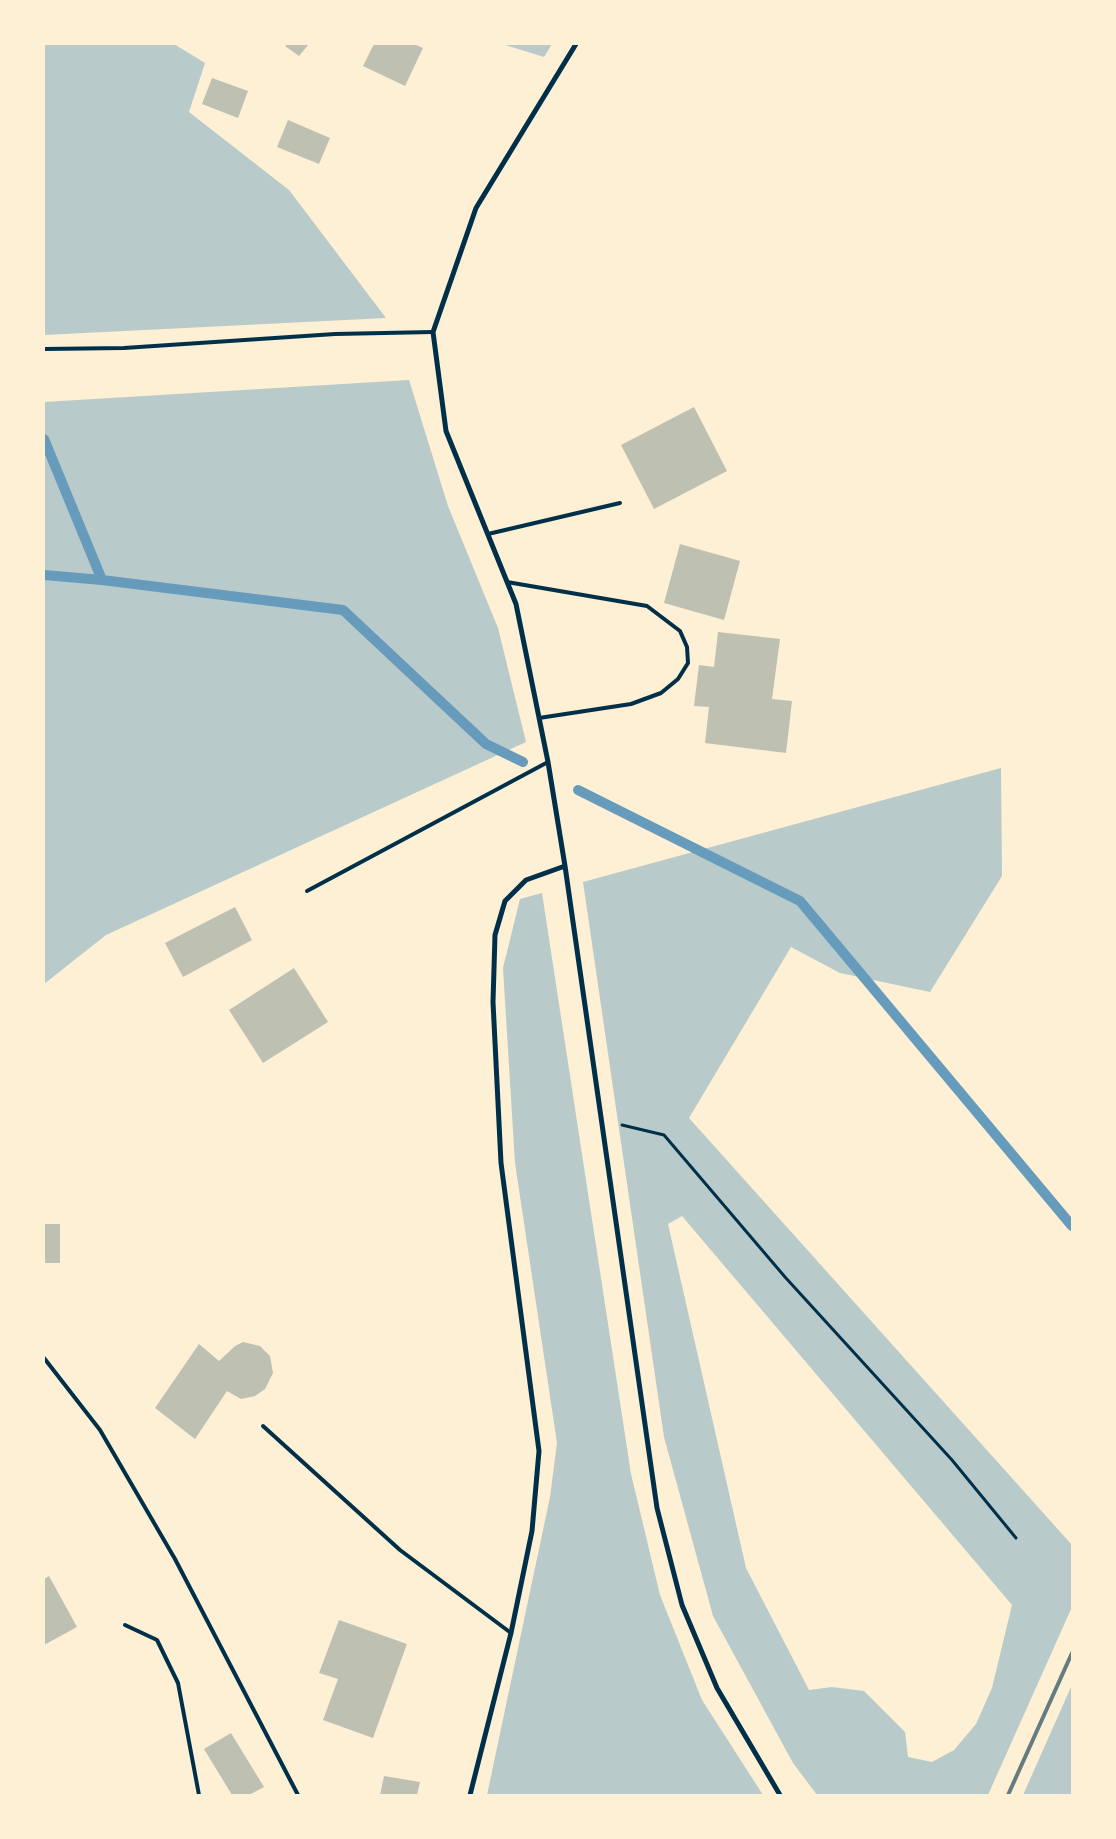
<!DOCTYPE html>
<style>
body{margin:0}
#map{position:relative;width:1116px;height:1839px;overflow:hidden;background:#fdf0d5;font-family:"Noto Sans",sans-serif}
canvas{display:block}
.frame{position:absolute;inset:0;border:45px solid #fdf0d5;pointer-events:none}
</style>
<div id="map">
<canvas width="1116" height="1839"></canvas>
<div class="frame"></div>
</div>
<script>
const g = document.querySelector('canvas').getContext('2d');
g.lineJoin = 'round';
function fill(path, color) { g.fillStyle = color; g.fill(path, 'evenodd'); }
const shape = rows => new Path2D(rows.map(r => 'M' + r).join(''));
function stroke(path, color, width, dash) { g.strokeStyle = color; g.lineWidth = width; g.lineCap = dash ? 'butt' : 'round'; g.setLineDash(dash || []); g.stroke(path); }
fill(shape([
 [44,44,174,44,205,63,189,112,289,190,386,318,44,335],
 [502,44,552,44,544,57],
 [409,380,448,506,498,628,526,742,106,935,44,984,44,402],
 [1001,768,1002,876,930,992,840,973,791,947,689,1118,1072,1545,1072,1607,988,1795,817,1795,793,1763,713,1616,664,1437,583,882],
 [682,1216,1012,1605,992,1688,976,1724,954,1750,932,1762,908,1757,905,1732,864,1691,832,1687,809,1690,746,1568,668,1224],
 [542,893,631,1474,660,1595,702,1700,763,1795,487,1795,550,1497,557,1443,515,1163,503,968,520,899],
 [1072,1683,1072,1795,1023,1795,1071,1687]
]), '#b9caca');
stroke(shape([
 [44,439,102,580],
 [44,575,102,580,343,610,486,744,523,762],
 [578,790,800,901,1072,1226]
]), '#669bbc', 10);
fill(shape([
 [287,44,309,44,299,56,285,46],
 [374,44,414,44,423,48,405,86,363,66],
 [212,78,248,91,238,118,202,104],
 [288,120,330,138,319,164,277,147],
 [694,407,727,471,654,509,621,445],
 [680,544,740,561,724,620,664,603],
 [718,632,780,639,772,699,792,701,786,753,705,743,709,707,694,706,699,665,714,667],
 [235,907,252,940,183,977,165,943],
 [294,968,328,1022,263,1063,229,1010],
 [44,1224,60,1224,60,1263,44,1263],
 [243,1342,260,1346,270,1356,273,1373,265,1389,255,1396,241,1399,227,1391,195,1439,155,1408,199,1344,219,1361,235,1346],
 [49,1576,77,1627,44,1645,44,1579],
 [339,1620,407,1644,373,1738,323,1720,338,1679,319,1673],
 [231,1733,264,1787,249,1795,232,1795,204,1749],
 [384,1776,420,1782,417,1795,380,1795]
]), '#bec0b2');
stroke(shape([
 [622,1125,664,1135,785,1277,952,1460,1016,1538]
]), '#003049', 3);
stroke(shape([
 [44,349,124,348,335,334,433,332],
 [488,534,620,503],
 [507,582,647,606,680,631,687,647,688,663,678,679,661,693,631,704,539,718],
 [307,891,548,762],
 [44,1358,100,1430,175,1559,298,1795],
 [263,1426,400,1550,511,1633],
 [125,1625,157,1640,178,1683,199,1795]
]), '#003049', 4);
stroke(shape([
 [576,44,476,208,433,332,446,431,516,604,548,762,565,866,657,1508,682,1605,717,1688,780,1795],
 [470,1795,511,1633,532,1531,539,1451,501,1163,493,1002,495,935,505,901,526,880,565,866]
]), '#003049', 5);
stroke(shape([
 [1008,1795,1072,1653]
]), '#657d81', 4);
</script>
